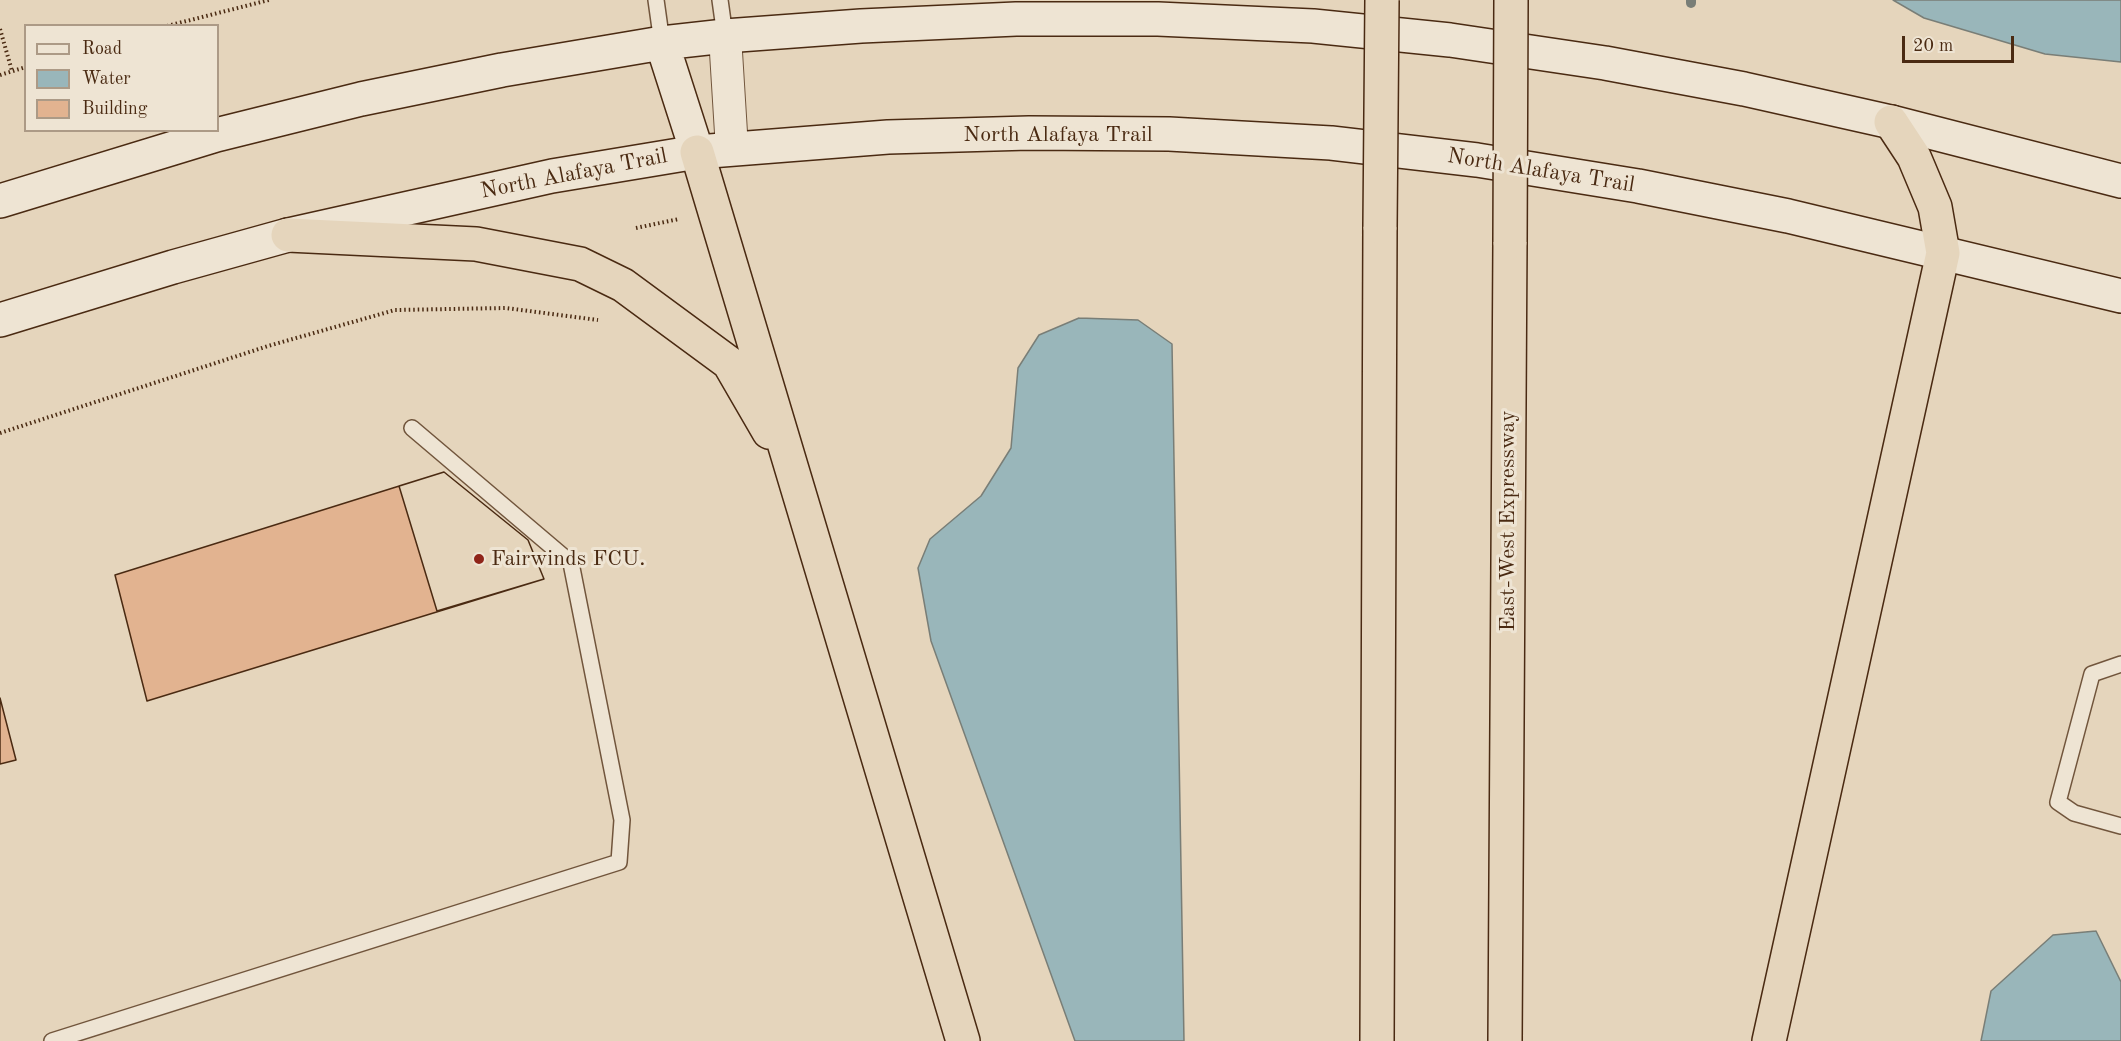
<!DOCTYPE html>
<style>
body{margin:0}
#map{position:relative;width:2121px;height:1041px;overflow:hidden;background:#e5d5bc;font-family:"Old Standard TT",serif}
canvas{display:block}
.legend{position:absolute;left:24px;top:24px;width:195px;height:108px;box-sizing:border-box;background:#eee4d3;border:2px solid #ac9a86;margin:0;padding:8px 10px;list-style:none;font-size:18px;color:#4a2a12}
.legend li{display:flex;align-items:center;gap:12px;height:30px}
.legend b{width:30px;border:2px solid #ac9a86}
.scale{position:absolute;left:1902px;top:36px;width:112px;height:27px;box-sizing:border-box;border:3px solid #4a2a12;border-top:0;padding-left:8px;font-size:18px;line-height:21px;white-space:nowrap;color:#4a2a12;-webkit-text-stroke:4px #eee4d3;paint-order:stroke}
</style>
<div id="map">
<canvas width="2121" height="1041"></canvas>
<ul class="legend">
<li><b style="height:8px;background:#eee4d3"></b>Road</li>
<li><b style="height:16px;background:#99b6ba"></b>Water</li>
<li><b style="height:16px;background:#e2b390"></b>Building</li>
</ul>
<div class="scale">20 m</div>
</div>
<script>
const g = document.querySelector('canvas').getContext('2d');
g.lineJoin = 'round';
function fill(path, color) { g.fillStyle = color; g.fill(path, 'evenodd'); }
const shape = rows => new Path2D(rows.map(r => 'M' + r).join(''));
function stroke(path, color, width, dash) { g.strokeStyle = color; g.lineWidth = width; g.lineCap = dash ? 'butt' : 'round'; g.setLineDash(dash || []); g.stroke(path); }
function write(font, color, halo, rows, align = 'center') {
  g.font = font + ' "Old Standard TT",serif'; g.lineWidth = 6; g.setLineDash([]); g.textBaseline = 'middle'; g.strokeStyle = halo; g.fillStyle = color; for (const [text, x, y, turn = 0] of rows) {
    g.save(); g.translate(x, y); g.rotate((+turn || 0) * Math.PI / 180); g.textAlign = isNaN(turn) ? turn : align; if (halo) g.strokeText(text, 0, 0); g.fillText(text, 0, 0); g.restore();
  }
}
const water = shape([
 [1893,0,2121,0,2121,62,2045,54,1924,18,1893,0],
 [1079,318,1138,320,1172,344,1184,1041,1075,1041,931,641,918,568,930,539,981,496,1011,448,1018,368,1039,335,1079,318],
 [2096,931,2121,982,2121,1041,1981,1041,1991,991,2053,935,2096,931]
]);
fill(water, '#99b6ba');
stroke(water, '#797e77', 1.5);
stroke(shape([
 [1691,0,1691,3]
]), '#797e77', 10);
const building = shape([
 [444,472,528,540,544,579,147,701,115,575,444,472],
 [444,472,528,540,544,579,437,611,399,486,444,472],
 [0,698,16,760,0,764,0,698]
]);
fill(building, '#e2b390');
stroke(building, '#4a2a12', 1.5);
const service = shape([
 [656,0,662,43],
 [720,0,725,36],
 [2121,664,2092,674,2058,802,2074,813,2121,826],
 [52,1041,619,862,622,820,571,563,412,428]
]);
const minor = shape([
 [725,36,732,149]
]);
const secondary = shape([
 [662,43,697,152],
 [0,201,216,135,361,99,502,70,662,43,725,36,861,26,1016,19,1158,19,1313,26,1450,40,1605,63,1744,89,1891,122,2121,181],
 [0,320,173,267,288,235,552,176,697,152,888,137,1029,133,1169,134,1331,143,1477,160,1638,186,1788,216,2121,296]
]);
const motorway = shape([
 [697,152,963,1041],
 [288,235,476,244,580,264,623,285,729,363,769,432],
 [1377,1041,1380,227],
 [1505,1041,1510,242],
 [1769,1041,1943,253,1935,207,1914,157,1891,122]
]);
stroke(service, '#71553c', 18);
stroke(minor, '#71553c', 34);
stroke(secondary, '#4a2a12', 36);
stroke(motorway, '#4a2a12', 36);
stroke(shape([
 [167,26,269,0],
 [0,29,12,71],
 [0,75,26,67],
 [636,228,679,219],
 [0,433,268,346,395,310,506,308,598,320]
]), '#4a2a12', 4, [1.5, 3]);
stroke(service, '#eee4d3', 15);
stroke(minor, '#eee4d3', 32);
stroke(secondary, '#eee4d3', 33);
stroke(motorway, '#e5d5bc', 33);
const motorwayBridge = shape([
 [1380,227,1382,0],
 [1510,242,1511,0]
]);
stroke(motorwayBridge, '#4a2a12', 36, []);
stroke(motorwayBridge, '#e5d5bc', 33);
for (const [x, y, r, color] of [
 [479,559,6,"#8f2418"]
]) { const dot = new Path2D(); dot.arc(x, y, r, 0, 2 * Math.PI); g.fillStyle = color; g.fill(dot); stroke(dot, '#eee4d3', 2); }
write('22px', '#4a2a12', '#eee4d3', [
 ["North Alafaya Trail",1058,135],
 ["North Alafaya Trail",1541,171,9],
 ["North Alafaya Trail",574,174,-11],
 ["East-West Expressway",1508,521,-90]
]);
write('22px', '#4a2a12', '#eee4d3', [
 ["Fairwinds FCU.",491,559]
], 'left');
</script>
